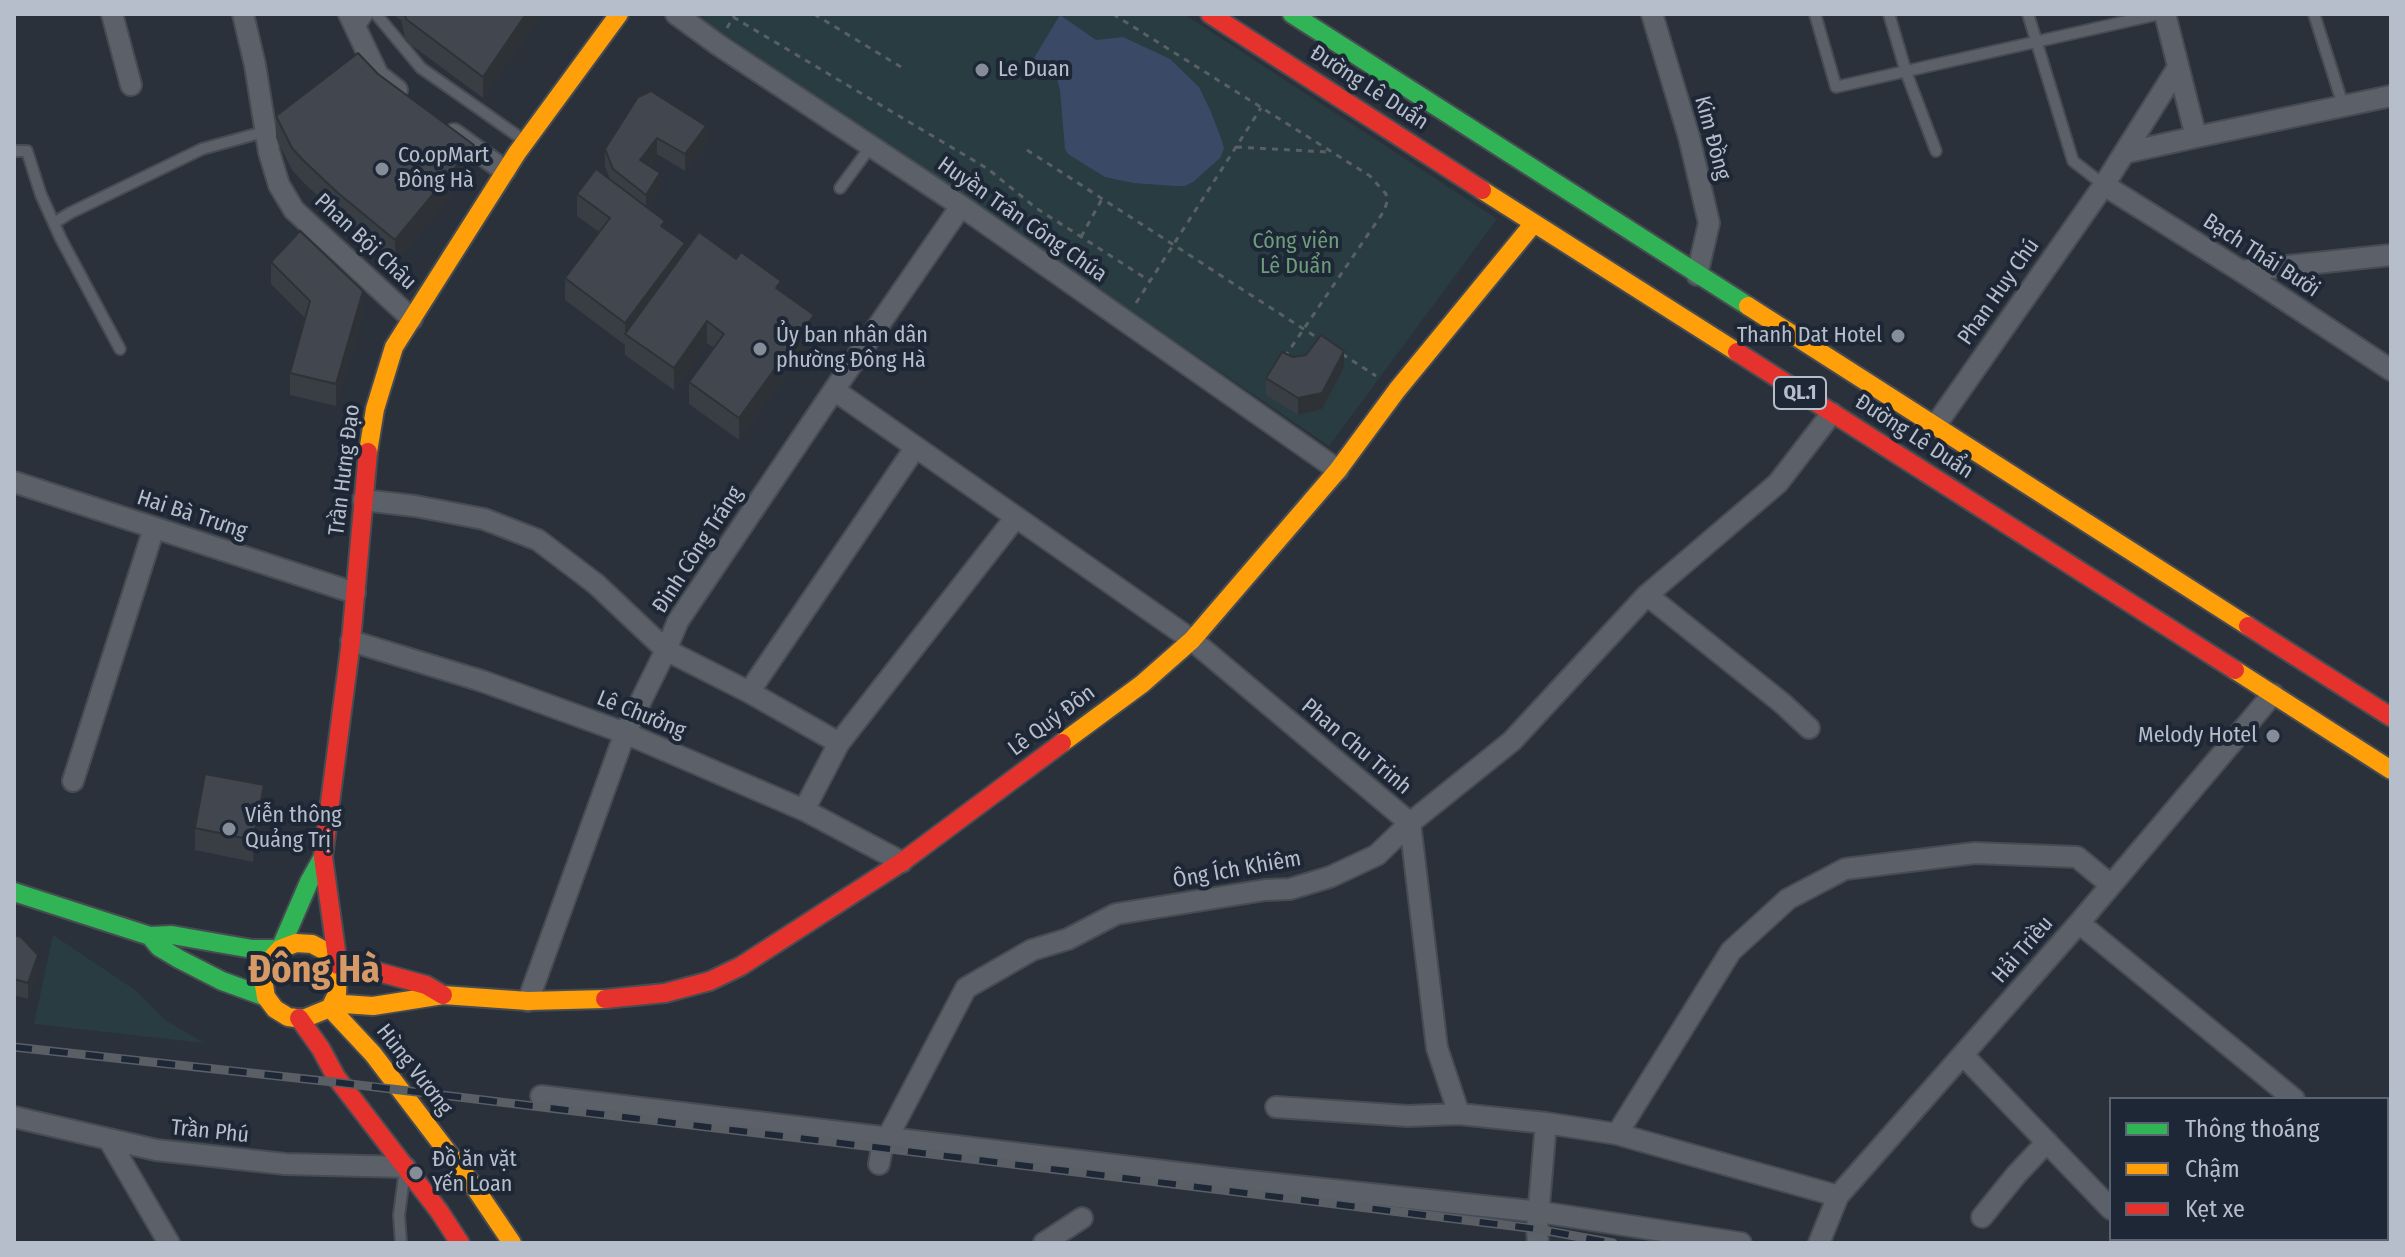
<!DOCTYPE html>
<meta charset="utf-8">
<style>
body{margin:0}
#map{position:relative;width:2405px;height:1257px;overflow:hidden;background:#2b313b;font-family:"Fira Sans Condensed",sans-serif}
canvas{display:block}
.frame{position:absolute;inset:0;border:16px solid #b6becb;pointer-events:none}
.legend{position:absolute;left:2109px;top:1097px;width:280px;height:144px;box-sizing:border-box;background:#1e2736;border:2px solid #5b6372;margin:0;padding:10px 14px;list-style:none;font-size:24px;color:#b6becb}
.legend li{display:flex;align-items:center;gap:16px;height:40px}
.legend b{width:40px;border:2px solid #5b6372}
</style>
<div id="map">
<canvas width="2405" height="1257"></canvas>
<div class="frame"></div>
<ul class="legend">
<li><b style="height:10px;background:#30b455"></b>Thông thoáng</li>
<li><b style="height:10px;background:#ff9f0a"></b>Chậm</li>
<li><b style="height:10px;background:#e5322d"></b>Kẹt xe</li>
</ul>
</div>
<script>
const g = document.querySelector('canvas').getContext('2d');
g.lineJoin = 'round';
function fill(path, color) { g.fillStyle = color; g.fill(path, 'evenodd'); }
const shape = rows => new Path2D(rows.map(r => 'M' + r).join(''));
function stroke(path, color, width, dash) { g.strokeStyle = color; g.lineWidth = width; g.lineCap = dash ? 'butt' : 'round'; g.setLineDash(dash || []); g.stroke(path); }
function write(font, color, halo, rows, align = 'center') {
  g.font = font + ' "Fira Sans Condensed",sans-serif'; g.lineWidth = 8; g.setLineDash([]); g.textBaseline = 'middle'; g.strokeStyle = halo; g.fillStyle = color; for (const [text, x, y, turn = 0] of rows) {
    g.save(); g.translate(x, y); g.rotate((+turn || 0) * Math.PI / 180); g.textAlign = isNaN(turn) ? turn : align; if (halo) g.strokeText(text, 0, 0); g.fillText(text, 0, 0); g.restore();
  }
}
fill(shape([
 [695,14,1184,14,1497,219,1329,446],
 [53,935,135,990,165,1020,204,1043,34,1024]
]), '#283c41');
fill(shape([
 [1060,15,1096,40,1123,37,1170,59,1199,87,1211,112,1222,141,1224,149,1220,158,1193,182,1185,186,1175,186,1133,183,1105,177,1068,154,1065,149,1060,90,1057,79,1050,70,1034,58]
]), '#3a4a66');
const lane = shape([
 [376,14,421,68,522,139],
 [1815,14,1836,87,2159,14],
 [1889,14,1906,72,1936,151],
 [2028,14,2073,161,2104,185],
 [2314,14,2343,105],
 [357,31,368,14],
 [14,151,27,151,41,195,61,239,120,349],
 [840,188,871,146],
 [54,223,70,213,202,149,267,131],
 [401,1243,399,1215,404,1177]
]);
const street = shape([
 [112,14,131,85],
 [243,14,255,65,269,152,279,185,294,210,412,319],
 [349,14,378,75,397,90],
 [676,14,717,44,961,206,1338,470],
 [1652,14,1689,137,1709,223,1697,275],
 [454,134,505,171],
 [2196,137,2391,96],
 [2124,153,2196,137,2165,14],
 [2104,185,2241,271,2391,370],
 [2241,271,2391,255],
 [834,390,1192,640,1410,823,1437,1048,1459,1114,1546,1123,1617,1134,1838,1196],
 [1935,426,2104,185,2177,69],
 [14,482,355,593],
 [363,500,415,506,484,519,538,540,596,584,666,650,749,692,839,743],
 [1647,595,1782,703,1809,728],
 [351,641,482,681,625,733,804,810,902,862],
 [749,692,915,448],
 [73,781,154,528],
 [804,810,839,743,1016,517],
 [2079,923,2294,1099],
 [528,1001,625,733,666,650,678,621,834,390,961,206],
 [1963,1055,2111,1209],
 [541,1096,1230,1179,1540,1212,1741,1243],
 [1276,1107,1408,1116,1459,1114],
 [14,1117,156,1150,285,1164,405,1167],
 [1617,1134,1731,951,1788,899,1845,869,1975,853,2077,857,2111,885],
 [109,1140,169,1243],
 [879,1164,882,1148,966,988,1032,950,1068,939,1116,914,1265,890,1290,889,1330,877,1377,855,1410,823,1512,741,1647,595,1778,483,1832,413],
 [1982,1217,2016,1175,2047,1142],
 [2177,1239,2182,1243],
 [1044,1243,1082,1218],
 [1538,1243,1537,1229,1546,1123],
 [1819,1243,1838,1196,2079,923,2273,694]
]);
const fast = shape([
 [1292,14,1748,306],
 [14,892,150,936,172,935,252,949,280,949,309,882,323,857],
 [150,936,159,947,179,959,222,981,266,997]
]);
const slow = shape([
 [1482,190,1737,352],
 [1748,306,2248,626],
 [368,452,375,409,394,347,517,153,619,14],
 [2235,670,2391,770],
 [1062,743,1142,684,1192,640,1338,470,1397,390,1534,223],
 [296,943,312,944,327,952,338,965,337,994,330,1008,303,1019,288,1017,275,1009,266,997,263,979,268,962,280,949,296,943],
 [512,1243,475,1188,373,1054,330,1008,344,1004,373,1006,443,995,528,1001,605,999],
 [2259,1243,2263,1239]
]);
const jam = shape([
 [1210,14,1482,190],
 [1737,352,2235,670],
 [368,452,351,641,323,857,338,965,360,967,426,985,443,995],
 [2248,626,2391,717],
 [605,999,665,993,710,981,741,966,902,862,1062,743],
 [299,1018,321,1049,336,1077,439,1211,460,1243],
 [2387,1116,2391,1112]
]);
stroke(lane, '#474c53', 14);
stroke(street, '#474c53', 24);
stroke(fast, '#474c53', 22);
stroke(slow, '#474c53', 22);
stroke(jam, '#474c53', 22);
stroke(shape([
 [814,14,901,67],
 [1113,14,1370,176,1386,194,1387,202,1384,211,1286,355],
 [733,17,988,169,1036,208,1150,281],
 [727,28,735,14],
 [1236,147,1328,152],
 [1027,150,1319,339],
 [1081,237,1102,199],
 [1136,303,1261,108],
 [1342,354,1376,376]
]), '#5a5f65', 3, [6, 6]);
stroke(lane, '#5c6069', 10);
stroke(street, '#5c6069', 20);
stroke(fast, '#30b455', 18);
stroke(slow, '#ff9f0a', 18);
stroke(jam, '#e5322d', 18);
const rail = shape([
 [14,1047,342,1083,882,1148,1537,1229,1613,1243]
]);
stroke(rail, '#5a5f66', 9);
stroke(rail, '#1e2736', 6, [18]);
fill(shape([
 [392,14,542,14,483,98,406,41,401,20],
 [378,74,474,167,395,262,338,215,303,182,292,170,276,138,276,116],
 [638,97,706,143,685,171,657,154,649,165,660,189,648,208,685,251,781,292,814,337,739,440,689,404,689,382,714,348,707,343,674,390,625,355,625,345,565,300,565,278,599,232,577,216,577,194,610,180,605,166,605,149],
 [271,262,363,313,336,406,290,395,290,373,305,318,271,284],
 [1293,357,1344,368,1322,409,1298,415,1266,395,1266,378],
 [264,807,253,862,195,850,195,828],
 [14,935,38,972,28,999,14,995]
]), '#393d44');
fill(shape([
 [526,14,542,14,483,98,483,77],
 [706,126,706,143,685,171,685,154],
 [657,138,657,154,640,176,640,160],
 [474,145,474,167,395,262,395,240],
 [660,173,660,189,646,211,646,195],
 [685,243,685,265,625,334,625,323],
 [781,281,781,302,776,288],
 [363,291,363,313,336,406,336,384],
 [814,315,814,337,739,440,739,418],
 [707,321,707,343,674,390,674,368],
 [1344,351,1344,368,1322,409,1298,415,1298,398],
 [264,785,264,807,253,862,253,840],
 [38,955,38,972,28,999,28,983]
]), '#2e3237');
const building = shape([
 [405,14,526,14,483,77,406,19,405,14],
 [358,53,378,74,474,145,395,240,338,193,303,160,292,148,276,116,358,53],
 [651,91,706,126,685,154,657,138,640,160,660,173,646,195,613,169,605,149,638,97,651,91],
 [596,169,665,221,661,226,685,243,625,323,565,278,610,218,577,194,596,169],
 [300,231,363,291,336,384,290,373,310,301,271,262,300,231],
 [699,232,736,259,741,252,781,281,776,288,814,315,739,418,689,382,724,334,707,321,674,368,625,334,699,232],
 [1321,335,1344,351,1322,393,1298,398,1266,378,1282,352,1293,357,1306,355,1321,335],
 [205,774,264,785,253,840,195,828,205,774],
 [14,935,21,937,38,955,28,983,14,979,14,935]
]);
fill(building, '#42474f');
stroke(building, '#2e3237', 2);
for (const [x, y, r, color] of [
 [982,70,8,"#858d99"],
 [382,169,8,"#858d99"],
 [1898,336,8,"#858d99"],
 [760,349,8,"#858d99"],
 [2273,736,8,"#858d99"],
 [229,829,8,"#858d99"],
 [416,1173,8,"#858d99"]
]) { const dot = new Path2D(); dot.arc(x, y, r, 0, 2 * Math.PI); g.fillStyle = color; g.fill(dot); stroke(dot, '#1e2736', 3); }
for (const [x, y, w] of [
 [1800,393,52]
]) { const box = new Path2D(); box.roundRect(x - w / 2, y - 16, w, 32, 6); g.fillStyle = '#1e2736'; g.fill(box); stroke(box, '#b6becb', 2); }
write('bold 20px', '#b6becb', null, [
 ["QL.1",1800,393]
]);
write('22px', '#b6becb', '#1e2736', [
 ["Le Duan",998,70],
 ["Co.opMart",398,156],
 ["Đông Hà",398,181],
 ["Ủy ban nhân dân",776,336],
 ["phường Đông Hà",776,361],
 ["Thanh Dat Hotel",1882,336,"right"],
 ["Melody Hotel",2257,736,"right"],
 ["Viễn thông",245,816],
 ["Quảng Trị",245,841],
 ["Đồ ăn vặt",432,1160],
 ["Yến Loan",432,1185]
], 'left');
write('22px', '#b6becb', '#1e2736', [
 ["Đường Lê Duẩn",1369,88,33],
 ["Kim Đồng",1712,138,75],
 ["Huyền Trân Công Chúa",1022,220,35],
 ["Phan Bội Châu",365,242,43],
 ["Bạch Thái Bưởi",2261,256,33],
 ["Phan Huy Chú",1999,292,-55],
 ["Đường Lê Duẩn",1914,437,33],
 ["Trần Hưng Đạo",345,470,-83],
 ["Hai Bà Trưng",192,515,18],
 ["Đinh Công Tráng",698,550,-57],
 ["Lê Chưởng",641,715,22],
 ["Lê Quý Đôn",1052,721,-37],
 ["Phan Chu Trinh",1356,747,40],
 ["Ông Ích Khiêm",1237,870,-10],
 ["Hải Triều",2023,950,-49],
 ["Hùng Vương",414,1070,52],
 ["Trần Phú",210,1132,6]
]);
write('22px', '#6d9c7a', '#1e2736', [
 ["Công viên",1296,242],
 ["Lê Duẩn",1296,267]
]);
write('bold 38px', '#d79a66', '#1e2736', [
 ["Đông Hà",314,971]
]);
</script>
